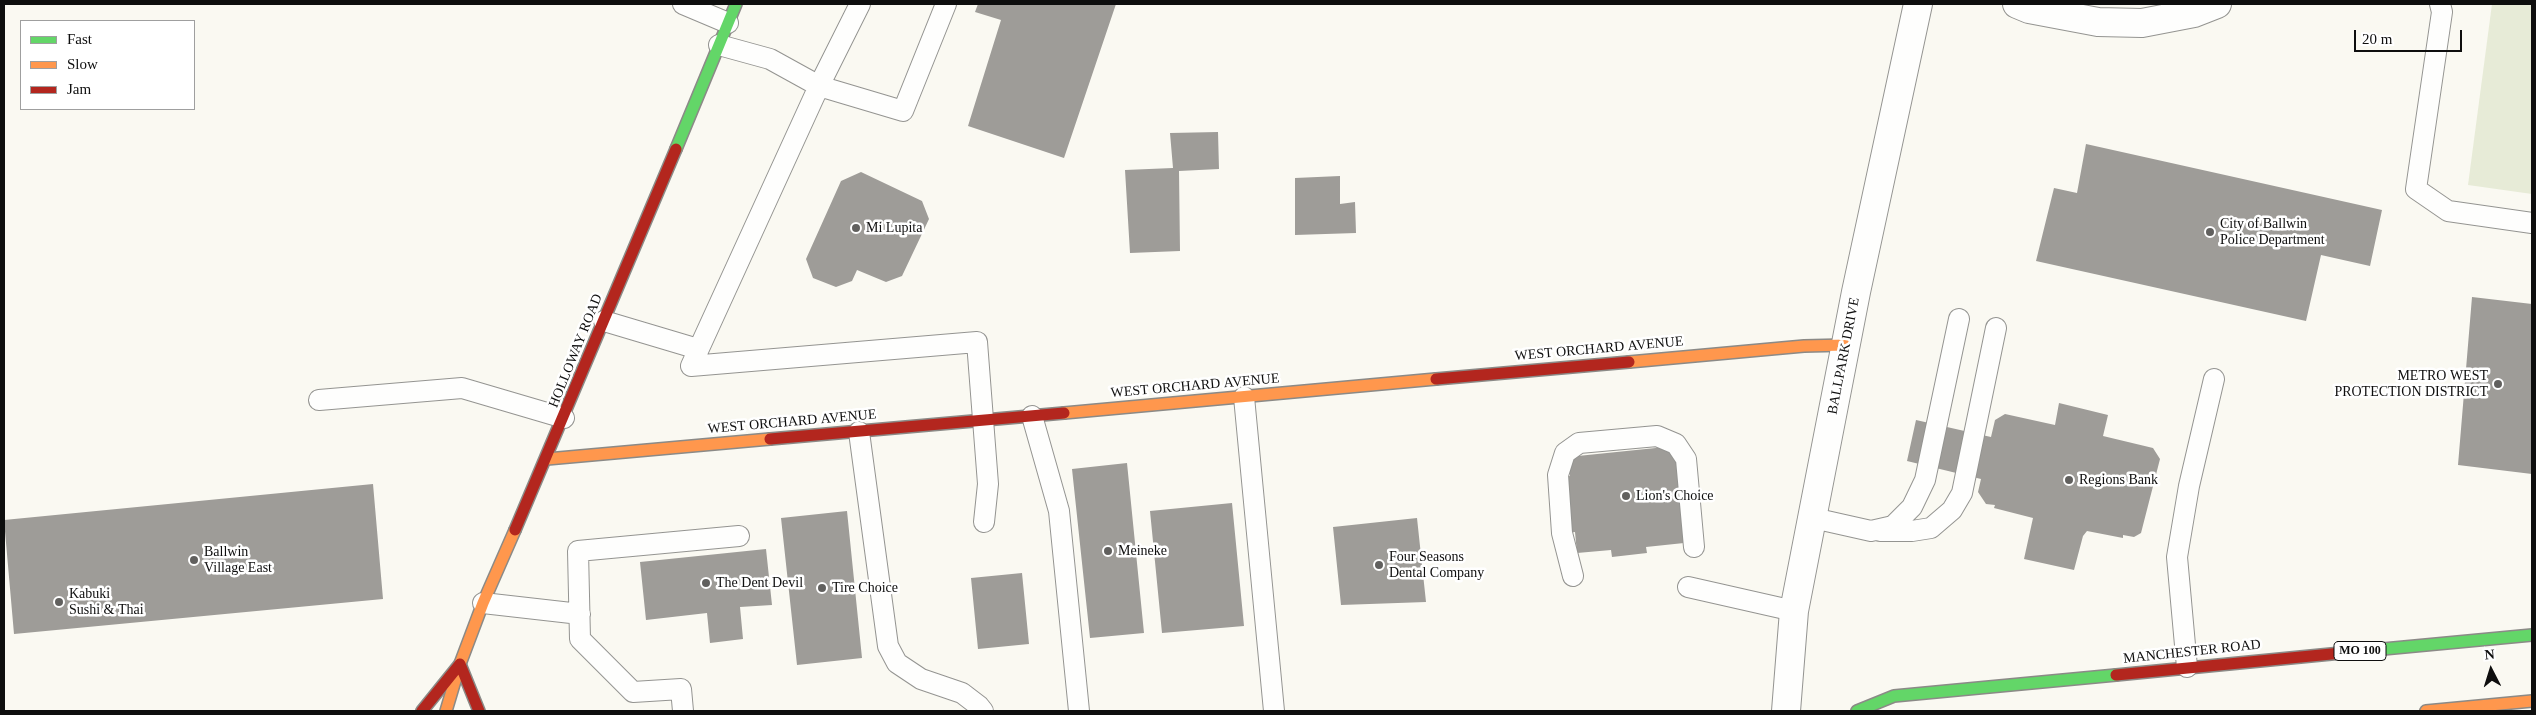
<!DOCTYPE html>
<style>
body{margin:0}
#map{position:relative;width:2536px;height:715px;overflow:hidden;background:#faf9f2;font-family:Georgia,serif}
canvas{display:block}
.frame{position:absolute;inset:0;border:5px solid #0e0e0e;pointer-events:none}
.legend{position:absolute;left:20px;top:20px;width:175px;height:90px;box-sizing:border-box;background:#fff;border:1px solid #9f9f9f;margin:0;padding:6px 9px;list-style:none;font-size:15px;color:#0e0e0e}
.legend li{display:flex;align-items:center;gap:10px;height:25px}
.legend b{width:25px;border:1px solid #9f9f9f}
.north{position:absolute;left:2466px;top:645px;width:50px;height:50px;-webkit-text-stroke:4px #fff;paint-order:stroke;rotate:355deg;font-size:14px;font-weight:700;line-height:20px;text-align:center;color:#0e0e0e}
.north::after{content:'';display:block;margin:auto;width:18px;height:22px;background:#0e0e0e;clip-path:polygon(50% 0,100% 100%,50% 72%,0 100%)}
.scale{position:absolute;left:2354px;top:30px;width:108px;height:22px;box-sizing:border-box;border:2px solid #0e0e0e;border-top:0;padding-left:6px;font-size:15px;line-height:18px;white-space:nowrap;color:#0e0e0e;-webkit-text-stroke:4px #fff;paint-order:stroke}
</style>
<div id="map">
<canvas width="2536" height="715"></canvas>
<div class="frame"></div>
<ul class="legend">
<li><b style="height:6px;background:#63d668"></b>Fast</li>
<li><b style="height:6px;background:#ff974d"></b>Slow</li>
<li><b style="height:6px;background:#b3261e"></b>Jam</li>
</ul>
<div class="north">N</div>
<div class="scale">20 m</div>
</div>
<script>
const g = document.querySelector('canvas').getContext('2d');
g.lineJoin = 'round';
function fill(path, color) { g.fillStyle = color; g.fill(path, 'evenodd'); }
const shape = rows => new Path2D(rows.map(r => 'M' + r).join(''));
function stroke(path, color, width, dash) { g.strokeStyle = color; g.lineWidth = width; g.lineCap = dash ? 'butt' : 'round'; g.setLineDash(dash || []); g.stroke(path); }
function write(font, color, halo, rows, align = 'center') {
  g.font = font + ' Georgia,serif'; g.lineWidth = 5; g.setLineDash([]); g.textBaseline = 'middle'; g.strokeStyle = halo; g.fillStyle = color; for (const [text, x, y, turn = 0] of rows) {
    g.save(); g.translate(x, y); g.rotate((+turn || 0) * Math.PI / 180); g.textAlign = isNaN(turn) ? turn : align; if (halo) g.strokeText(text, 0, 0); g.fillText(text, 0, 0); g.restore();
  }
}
fill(shape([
 [2492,4,2532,4,2532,194,2468,185]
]), '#e7ebd7');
fill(shape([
 [978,4,1116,4,1064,158,968,126,1001,20,975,12],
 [1218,132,1219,169,1179,171,1180,251,1130,253,1125,170,1173,168,1170,133],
 [2086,144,2382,210,2370,266,2321,255,2306,321,2036,261,2054,188,2077,193],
 [861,172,922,201,929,219,902,276,886,282,857,270,852,281,836,287,813,278,806,259,841,181],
 [1340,176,1340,204,1355,202,1356,233,1295,235,1295,178],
 [2472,297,2532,304,2532,474,2458,465],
 [2059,403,2108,415,2103,436,2153,448,2160,459,2141,533,2134,537,2123,535,2123,538,2087,531,2083,536,2074,570,2024,559,2033,518,1994,508,1995,505,1986,504,1978,492,1981,479,1907,461,1916,420,1991,437,1995,420,2005,414,2055,425],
 [1675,446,1684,543,1646,547,1647,553,1612,557,1611,550,1577,553,1575,532,1568,533,1563,477,1570,476,1568,457],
 [1127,463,1144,633,1090,638,1072,469],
 [373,484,383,599,14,634,4,520],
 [1232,503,1244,626,1162,633,1150,511],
 [847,511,862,658,797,665,781,518],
 [1417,518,1426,602,1341,605,1333,527],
 [766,549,772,605,740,607,743,639,710,643,707,613,646,620,640,562],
 [1022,573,1029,644,978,649,971,578]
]), '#9e9c98');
const lane = shape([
 [683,4,728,23],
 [860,4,819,86,903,111,946,4],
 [2440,4,2442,12,2416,189,2448,211,2532,223],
 [719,45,770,59,819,86,691,366,977,342,988,484,984,522],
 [604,321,698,349],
 [1244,397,1274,711],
 [319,400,462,388,564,418],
 [1032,416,1059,511,1079,711],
 [859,432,888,646,897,663,921,679,962,693,979,706,983,711],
 [1813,518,1871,531,1893,526,1912,507,1925,480,1959,319],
 [1880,531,1912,531,1931,528,1952,510,1962,493,1996,328],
 [1573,576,1562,533,1558,475,1565,453,1579,443,1657,436,1676,444,1686,459,1694,547],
 [1688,587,1794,611],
 [483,603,580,614],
 [2187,667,2177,557,2189,486,2214,379],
 [683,711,681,689,633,692,580,639,578,551,739,536]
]);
const street = shape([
 [2017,4,2029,9,2098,22,2142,23,2194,13,2217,4],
 [1786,711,1794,611,1856,292,1918,4]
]);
const fast = shape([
 [676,149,736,4],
 [2362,651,2532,635],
 [1857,711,1894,696,2116,675]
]);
const slow = shape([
 [1629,362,1804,346,1846,345],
 [1064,413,1436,379],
 [547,459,770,439],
 [446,711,460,664,483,603,515,530],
 [2426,711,2532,701]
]);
const jam = shape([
 [1436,379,1629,362],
 [770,439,1064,413],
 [515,530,676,149],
 [460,664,479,711],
 [2116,675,2362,651],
 [422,711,460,664]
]);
stroke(lane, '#949491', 22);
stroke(street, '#949491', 30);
stroke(fast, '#8b8a87', 14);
stroke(slow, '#8b8a87', 14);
stroke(jam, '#8b8a87', 14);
stroke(lane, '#fefefd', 20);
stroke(street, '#fefefd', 28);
stroke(fast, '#63d668', 11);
stroke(slow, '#ff974d', 11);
stroke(jam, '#b3261e', 11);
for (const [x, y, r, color] of [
 [856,228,5,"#61605e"],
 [2210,232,5,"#61605e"],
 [2498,384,5,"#61605e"],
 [2069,480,5,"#61605e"],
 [1626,496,5,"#61605e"],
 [1108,551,5,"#61605e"],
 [194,560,5,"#61605e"],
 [1379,565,5,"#61605e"],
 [706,583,5,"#61605e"],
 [822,588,5,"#61605e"],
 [59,602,5,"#61605e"]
]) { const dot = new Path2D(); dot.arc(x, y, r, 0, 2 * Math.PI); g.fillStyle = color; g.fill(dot); stroke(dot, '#fff', 2); }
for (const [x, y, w] of [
 [2360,651,52]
]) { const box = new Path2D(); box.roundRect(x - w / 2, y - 9.5, w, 19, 4); g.fillStyle = '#fff'; g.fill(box); stroke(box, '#0e0e0e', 1); }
write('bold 12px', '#0e0e0e', null, [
 ["MO 100",2360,651]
]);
write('14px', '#0e0e0e', '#fff', [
 ["City of Ballwin",2220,224],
 ["Police Department",2220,240],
 ["Mi Lupita",866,228],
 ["METRO WEST",2488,376,"right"],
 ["PROTECTION DISTRICT",2488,392,"right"],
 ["Regions Bank",2079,480],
 ["Lion's Choice",1636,496],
 ["Meineke",1118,551],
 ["Ballwin",204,552],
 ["Village East",204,568],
 ["Four Seasons",1389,557],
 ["Dental Company",1389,573],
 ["The Dent Devil",716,583],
 ["Tire Choice",832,588],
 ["Kabuki",69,594],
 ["Sushi & Thai",69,610]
], 'left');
write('14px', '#0e0e0e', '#fff', [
 ["WEST ORCHARD AVENUE",1599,349,-5],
 ["HOLLOWAY ROAD",576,351,-68],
 ["BALLPARK DRIVE",1844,356,-79],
 ["WEST ORCHARD AVENUE",1195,386,-5],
 ["WEST ORCHARD AVENUE",792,422,-5],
 ["MANCHESTER ROAD",2192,652,-6]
]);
</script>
